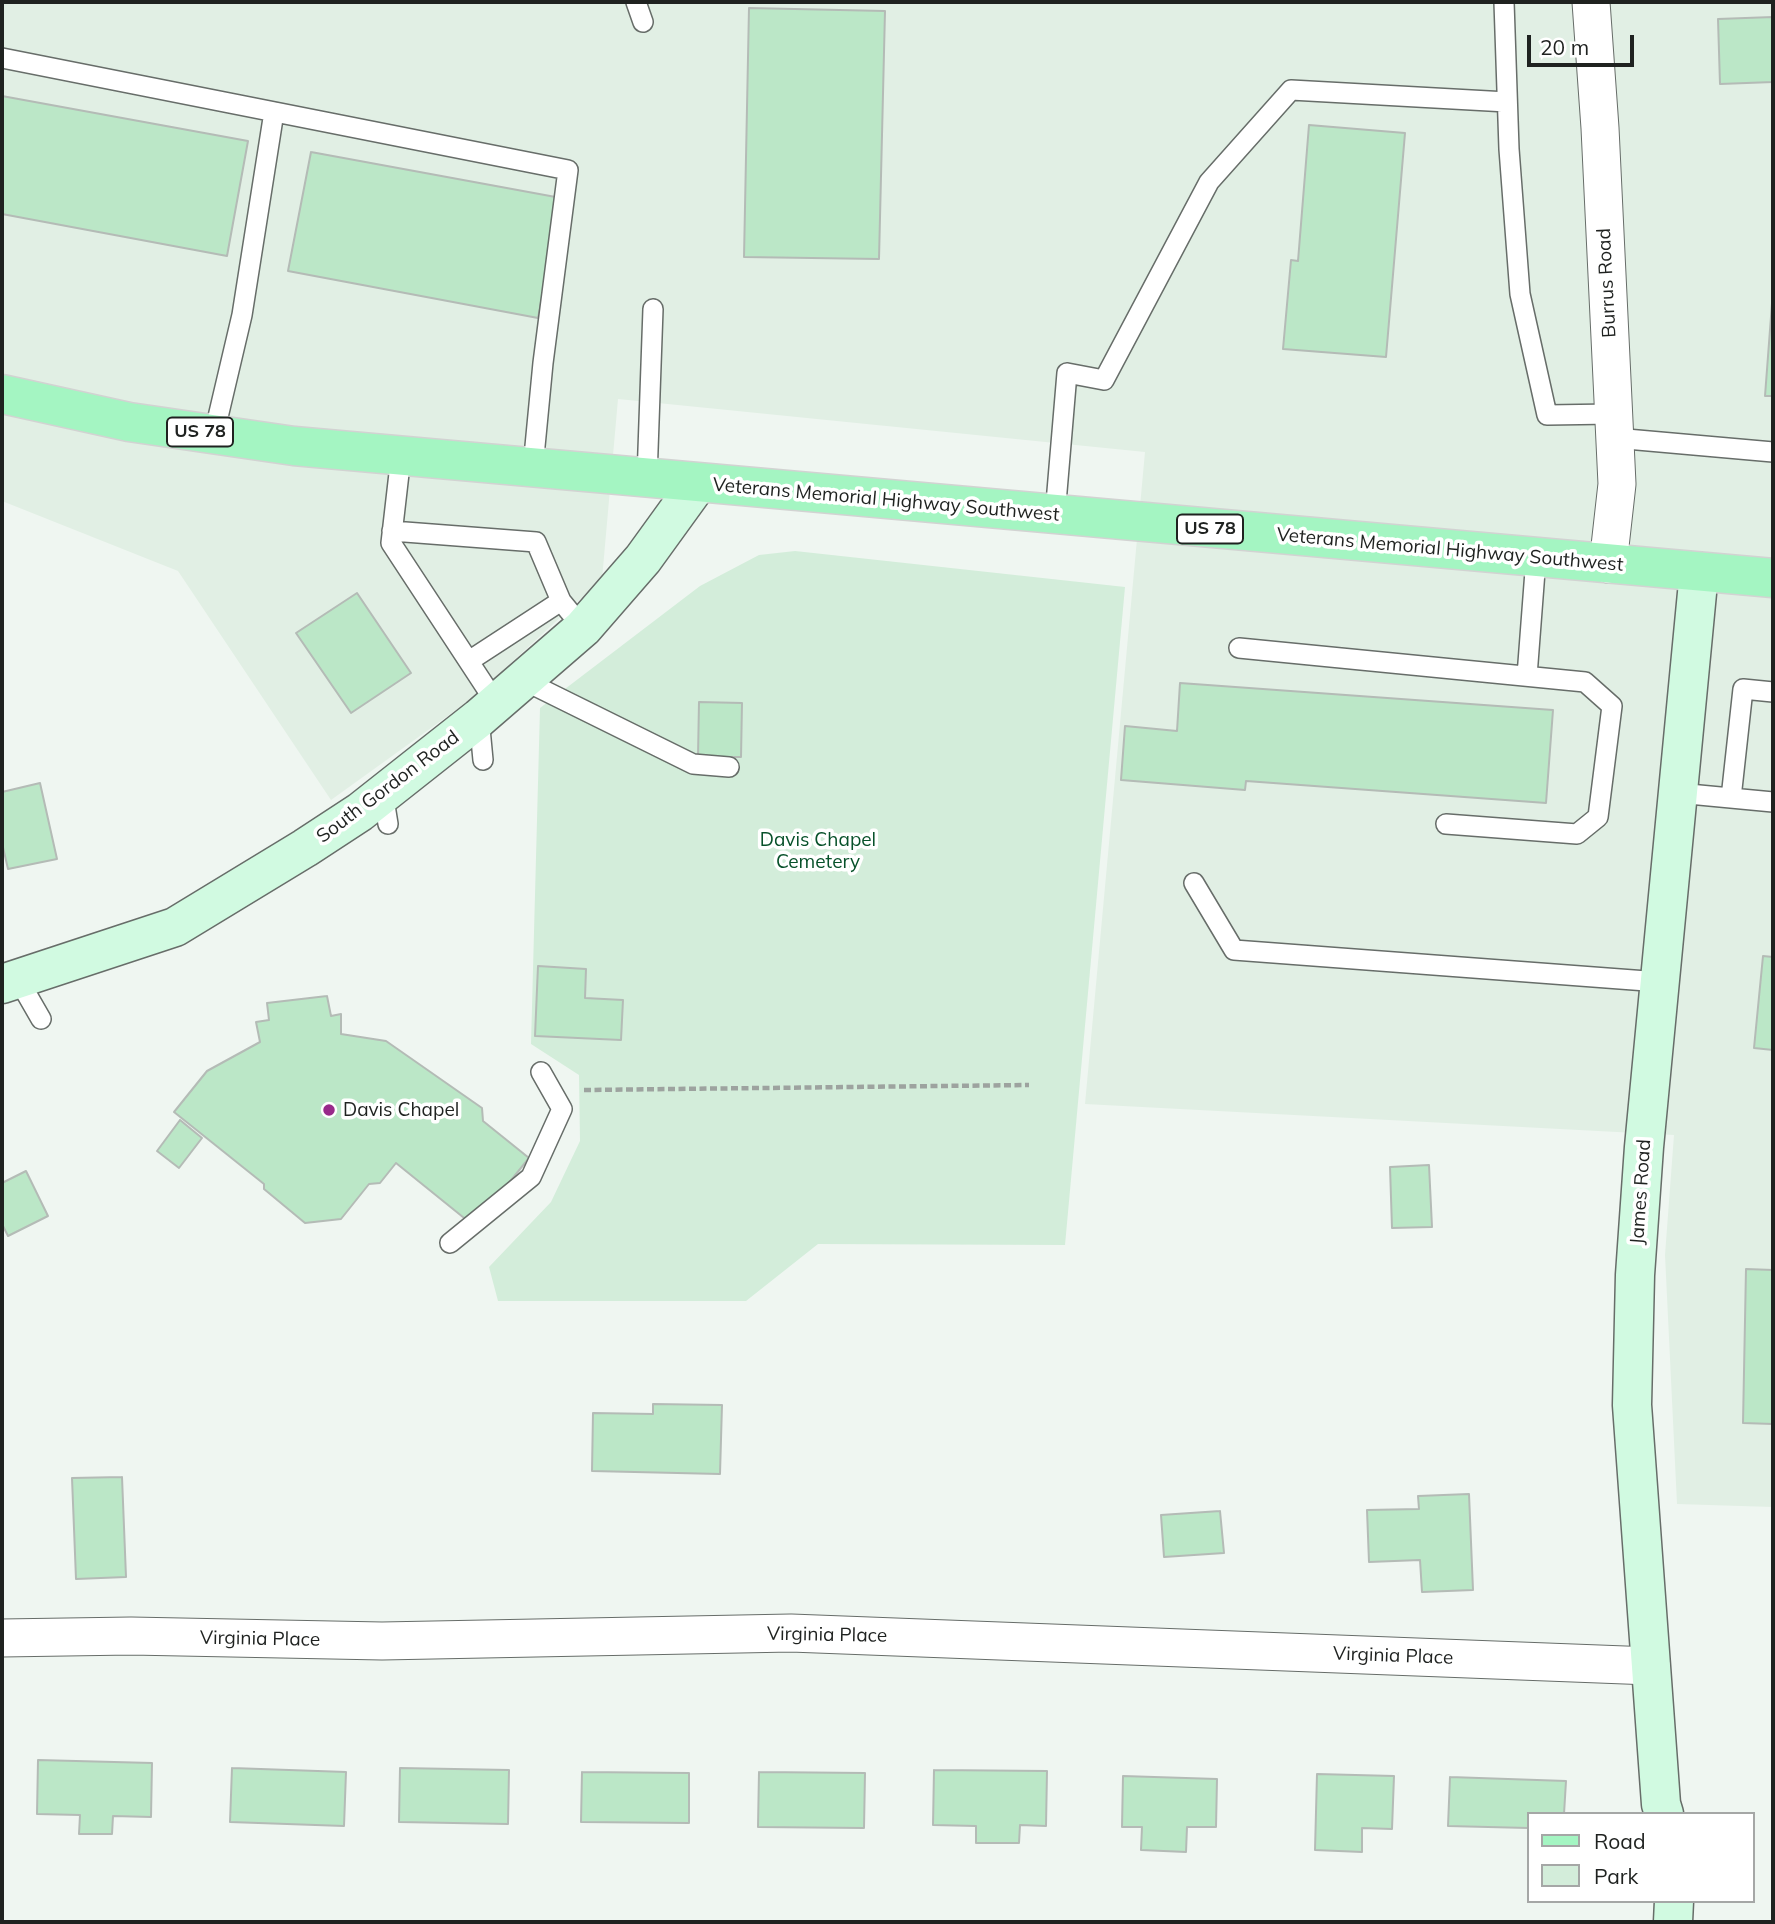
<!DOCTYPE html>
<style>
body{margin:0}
#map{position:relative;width:1775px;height:1924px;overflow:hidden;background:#eff6f1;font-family:Mulish,sans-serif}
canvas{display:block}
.frame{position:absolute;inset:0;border:4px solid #1f2220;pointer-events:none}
.legend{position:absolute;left:1527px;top:1812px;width:228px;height:91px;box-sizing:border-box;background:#fff;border:2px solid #a5a7a6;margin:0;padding:9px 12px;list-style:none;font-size:21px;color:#1f2220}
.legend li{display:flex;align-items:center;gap:14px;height:35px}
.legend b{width:35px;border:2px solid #a5a7a6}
.scale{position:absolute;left:1527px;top:35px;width:107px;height:32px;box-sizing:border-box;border:4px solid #1f2220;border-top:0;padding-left:9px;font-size:21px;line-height:24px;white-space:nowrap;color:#1f2220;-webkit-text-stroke:5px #fff;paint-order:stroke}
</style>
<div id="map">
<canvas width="1775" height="1924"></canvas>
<div class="frame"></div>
<ul class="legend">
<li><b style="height:9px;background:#a4f5c2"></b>Road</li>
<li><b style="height:19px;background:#d3edda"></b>Park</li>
</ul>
<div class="scale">20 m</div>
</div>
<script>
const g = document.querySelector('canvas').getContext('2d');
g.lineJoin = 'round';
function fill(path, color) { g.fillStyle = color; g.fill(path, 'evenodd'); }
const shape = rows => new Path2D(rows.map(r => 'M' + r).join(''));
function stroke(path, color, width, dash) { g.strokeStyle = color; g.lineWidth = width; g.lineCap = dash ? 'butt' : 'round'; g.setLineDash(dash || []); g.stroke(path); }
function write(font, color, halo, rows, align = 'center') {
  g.font = font + ' Mulish,sans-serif'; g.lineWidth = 7; g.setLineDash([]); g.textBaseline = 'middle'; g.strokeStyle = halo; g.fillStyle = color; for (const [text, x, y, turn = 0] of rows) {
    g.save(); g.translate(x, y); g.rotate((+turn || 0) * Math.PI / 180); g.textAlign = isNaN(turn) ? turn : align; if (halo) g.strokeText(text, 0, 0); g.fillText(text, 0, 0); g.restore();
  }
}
fill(shape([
 [2,2,1773,2,1773,1507,1677,1504,1665,1255,1674,1135,1085,1104,1145,452,618,399,602,579,474,697,331,800,178,571,2,501]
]), '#e1efe4');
fill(shape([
 [795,551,1125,587,1065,1245,818,1244,746,1301,498,1301,489,1267,551,1202,580,1141,579,1075,531,1044,540,708,700,586,759,555]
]), '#d3edda');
const building = shape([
 [749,8,885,11,879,259,744,257,749,8],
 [1773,17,1773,82,1720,84,1718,19,1773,17],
 [2,96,248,141,227,256,2,214,2,96],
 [1309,125,1405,133,1386,357,1283,349,1291,260,1298,261,1309,125],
 [311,152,561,198,538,318,288,271,311,152],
 [1773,290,1773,396,1765,396,1773,290],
 [357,593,411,673,351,713,296,633,357,593],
 [1180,683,1553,710,1546,803,1246,781,1245,790,1121,780,1125,726,1177,731,1180,683],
 [699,702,742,703,741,757,698,757,699,702],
 [40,783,57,859,8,869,2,843,2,792,40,783],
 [1763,956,1773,957,1773,1050,1754,1048,1763,956],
 [538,966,586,969,585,998,623,1000,621,1040,535,1036,538,966],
 [327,996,331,1016,341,1014,341,1034,386,1041,482,1108,483,1121,529,1158,474,1226,396,1163,380,1183,369,1184,341,1219,305,1223,264,1189,264,1184,174,1112,207,1071,260,1042,256,1022,269,1020,267,1003,327,996],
 [180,1120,202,1138,179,1168,157,1151,180,1120],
 [1429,1165,1432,1227,1392,1228,1390,1167,1429,1165],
 [26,1171,48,1216,8,1236,2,1224,2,1183,26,1171],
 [1746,1269,1773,1270,1773,1424,1743,1423,1746,1269],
 [653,1404,722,1405,720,1474,592,1471,593,1413,653,1414,653,1404],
 [122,1477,126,1577,76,1579,72,1478,122,1477],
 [1469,1494,1473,1590,1422,1592,1420,1560,1369,1562,1367,1510,1419,1509,1418,1496,1469,1494],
 [1220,1511,1224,1553,1164,1557,1161,1515,1220,1511],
 [38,1760,152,1763,151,1817,113,1816,112,1834,79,1834,80,1815,37,1814,38,1760],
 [232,1768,346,1772,344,1826,230,1822,232,1768],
 [400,1768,509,1770,508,1824,399,1822,400,1768],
 [934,1770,1047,1771,1046,1826,1020,1825,1019,1843,976,1843,976,1826,933,1825,934,1770],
 [582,1772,689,1773,689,1823,581,1822,582,1772],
 [759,1772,865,1773,864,1828,758,1827,759,1772],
 [1317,1774,1394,1776,1392,1829,1362,1828,1362,1852,1315,1850,1317,1774],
 [1123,1776,1217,1779,1216,1827,1187,1827,1186,1852,1141,1850,1142,1827,1122,1827,1123,1776],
 [1450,1777,1566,1781,1564,1814,1528,1814,1528,1828,1448,1826,1450,1777]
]);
fill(building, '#bbe7c7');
stroke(building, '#b4bbb6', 2);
const lane = shape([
 [636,2,643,22],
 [1504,2,1509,149,1520,294,1547,415,1613,414],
 [2,58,568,170,543,363,533,467],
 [214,434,242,315,274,112],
 [1615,438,1773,452],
 [401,456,391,543,496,703],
 [647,478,653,309],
 [1055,515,1067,373,1104,380,1209,182,1291,90,1507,102],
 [392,531,536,542,561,601,583,628],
 [1239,648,1585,682,1612,706,1598,817,1577,834,1446,824],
 [469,661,561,601],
 [1527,676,1536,558],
 [523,680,693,764,729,767],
 [479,718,483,760],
 [383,793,388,824],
 [1678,793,1773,802],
 [1731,798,1743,689,1773,692],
 [1194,883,1234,950,1660,982],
 [18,979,41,1019],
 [450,1243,531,1177,562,1109,541,1072]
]);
const street = shape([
 [1591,2,1600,128,1617,484,1608,564],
 [2,1638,131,1636,382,1641,791,1633,1651,1666]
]);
const secondary = shape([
 [2,984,175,927,305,848,360,812,479,718,583,628,643,559,698,483],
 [1664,1814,1661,1804,1632,1405,1635,1275,1644,1147,1699,572],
 [1673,1922,1674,1901]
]);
const primary = shape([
 [2,394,129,422,294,446,1773,578]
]);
stroke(lane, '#676d69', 22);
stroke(street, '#676d69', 39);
stroke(secondary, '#676d69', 41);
stroke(primary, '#d2d3d2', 41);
stroke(shape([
 [584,1090,1029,1085]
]), '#9da39f', 4.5, [7, 3.5]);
stroke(lane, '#fff', 19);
stroke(street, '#fff', 37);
stroke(secondary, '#d1fae1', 38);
stroke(primary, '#a4f5c2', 38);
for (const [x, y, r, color] of [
 [329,1110,7,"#982a8a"]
]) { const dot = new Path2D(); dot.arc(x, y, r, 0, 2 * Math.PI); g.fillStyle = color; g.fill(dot); stroke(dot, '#fff', 2.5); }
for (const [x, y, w] of [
 [200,432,66],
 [1210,529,66]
]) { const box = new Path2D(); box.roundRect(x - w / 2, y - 14.5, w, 29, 5); g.fillStyle = '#fff'; g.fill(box); stroke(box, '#1f2220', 2); }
write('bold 18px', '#1f2220', null, [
 ["US 78",200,432],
 ["US 78",1210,529]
]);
write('19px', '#1f2220', '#fff', [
 ["Burrus Road",1607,283,-93],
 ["Veterans Memorial Highway Southwest",886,500,5],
 ["Veterans Memorial Highway Southwest",1450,550,5],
 ["South Gordon Road",388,787,-37],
 ["James Road",1641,1192,-86],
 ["Virginia Place",827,1635,1],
 ["Virginia Place",260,1639,1],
 ["Virginia Place",1393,1656,2]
]);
write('19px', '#07512a', '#fff', [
 ["Davis Chapel",818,840],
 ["Cemetery",818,862]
]);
write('19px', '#1f2220', '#fff', [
 ["Davis Chapel",343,1110]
], 'left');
</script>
